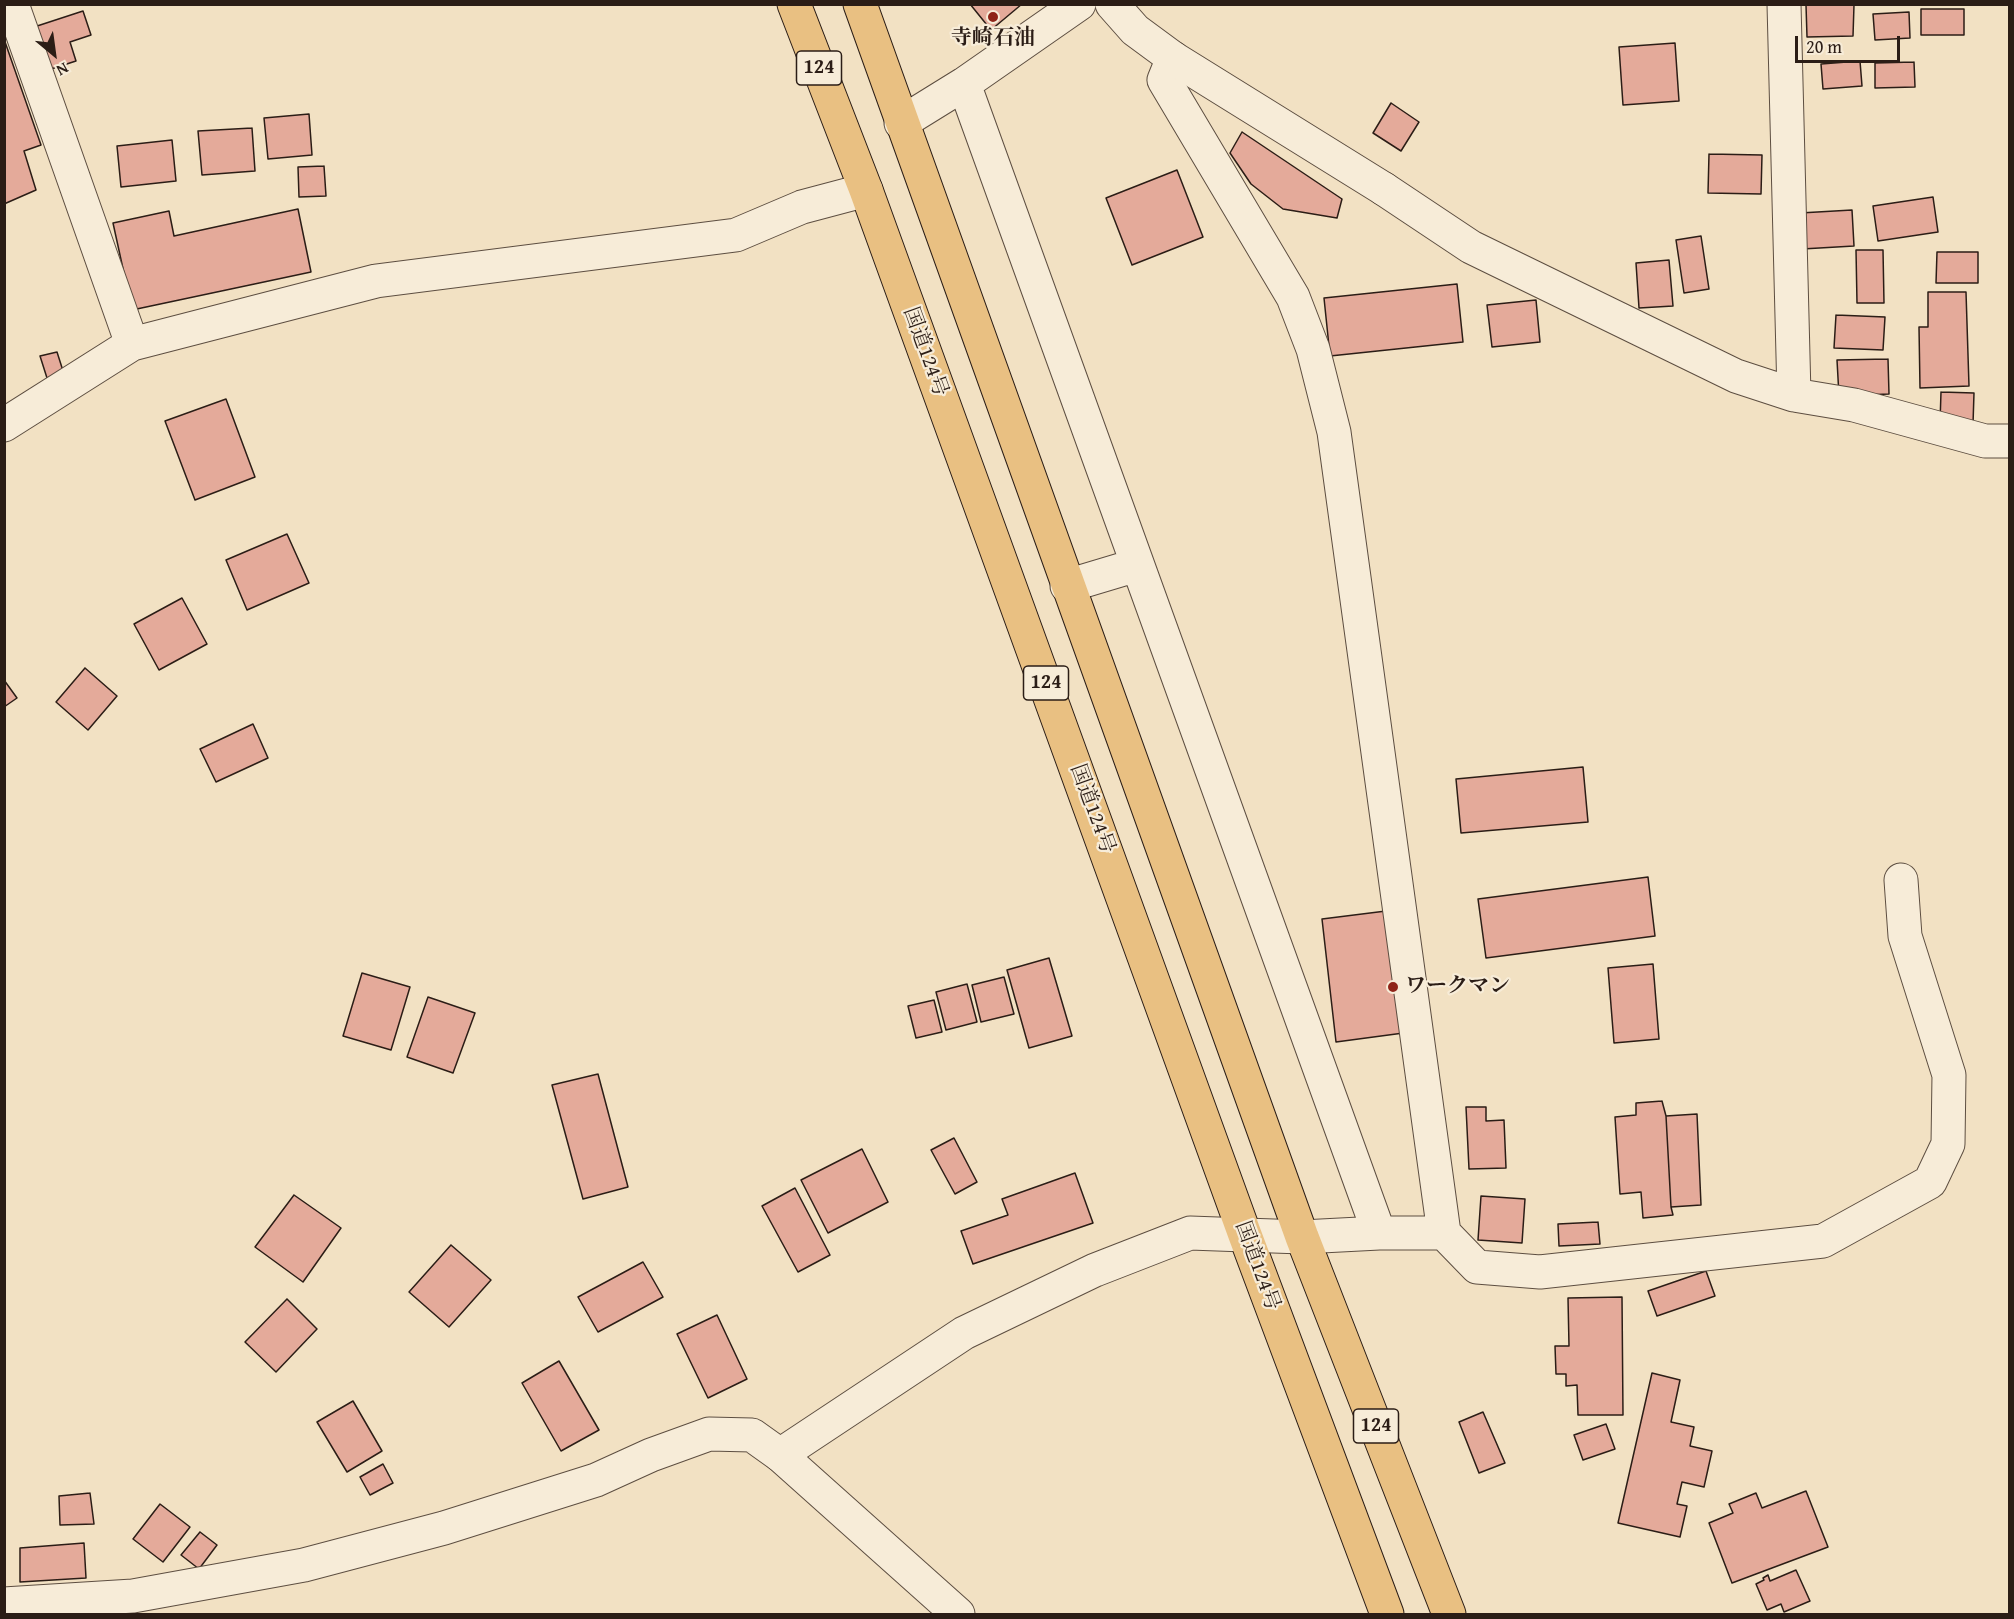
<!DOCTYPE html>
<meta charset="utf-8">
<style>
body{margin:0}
#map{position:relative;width:2014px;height:1619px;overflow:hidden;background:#f2e1c3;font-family:"Gentium Book Plus",serif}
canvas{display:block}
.frame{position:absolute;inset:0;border:6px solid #2b1d16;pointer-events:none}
.north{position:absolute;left:24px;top:24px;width:60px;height:60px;-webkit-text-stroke:4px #f7ecd8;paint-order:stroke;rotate:151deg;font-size:16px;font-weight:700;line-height:24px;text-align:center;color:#2b1d16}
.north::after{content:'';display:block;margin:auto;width:21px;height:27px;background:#2b1d16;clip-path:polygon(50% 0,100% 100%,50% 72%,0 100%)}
.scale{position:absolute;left:1795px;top:36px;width:105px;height:27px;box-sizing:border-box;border:3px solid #2b1d16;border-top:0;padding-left:8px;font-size:18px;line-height:21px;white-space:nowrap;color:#2b1d16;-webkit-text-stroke:4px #f7ecd8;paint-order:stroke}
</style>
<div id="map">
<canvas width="2014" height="1619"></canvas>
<div class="frame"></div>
<div class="north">N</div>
<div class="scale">20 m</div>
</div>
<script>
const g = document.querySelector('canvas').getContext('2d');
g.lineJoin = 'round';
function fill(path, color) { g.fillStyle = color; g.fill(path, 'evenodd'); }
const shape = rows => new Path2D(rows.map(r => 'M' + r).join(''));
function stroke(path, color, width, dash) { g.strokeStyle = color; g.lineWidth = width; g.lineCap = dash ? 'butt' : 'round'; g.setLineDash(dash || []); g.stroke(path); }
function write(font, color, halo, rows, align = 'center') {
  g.font = font + ' "Gentium Book Plus","Noto Serif JP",serif'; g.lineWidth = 4.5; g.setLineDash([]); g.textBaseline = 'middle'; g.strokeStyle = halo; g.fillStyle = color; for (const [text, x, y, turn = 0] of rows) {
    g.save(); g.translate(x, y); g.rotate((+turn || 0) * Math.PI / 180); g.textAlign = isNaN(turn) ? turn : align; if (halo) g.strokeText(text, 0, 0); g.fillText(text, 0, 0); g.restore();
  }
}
const building = shape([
 [970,4,1022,4,991,30,970,4],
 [1806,5,1854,5,1853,36,1807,37,1806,5],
 [1921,9,1964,9,1964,35,1921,35,1921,9],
 [83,11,91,35,70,42,76,61,45,71,31,28,83,11],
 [1909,12,1910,38,1875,40,1873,14,1909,12],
 [4,39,41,145,24,151,36,190,4,204,4,39],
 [1675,43,1679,101,1623,105,1619,47,1675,43],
 [1860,61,1862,86,1823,89,1821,64,1860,61],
 [1914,62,1915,87,1875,88,1875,63,1914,62],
 [1391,103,1419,122,1401,151,1373,133,1391,103],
 [309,114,312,155,268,159,264,118,309,114],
 [252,128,255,171,202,175,198,131,252,128],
 [1242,132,1342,199,1337,218,1283,209,1251,184,1230,153,1242,132],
 [172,140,176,181,121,187,117,146,172,140],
 [1709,154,1762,155,1761,194,1708,193,1709,154],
 [324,166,326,196,299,197,298,167,324,166],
 [1177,170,1203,237,1132,265,1106,198,1177,170],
 [1933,197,1938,232,1878,241,1873,206,1933,197],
 [298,209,311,272,132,310,113,223,169,211,174,236,298,209],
 [1852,210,1854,246,1802,249,1800,213,1852,210],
 [1701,236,1709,289,1684,293,1676,240,1701,236],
 [1856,250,1883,250,1884,303,1857,303,1856,250],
 [1937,252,1978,252,1978,283,1936,283,1937,252],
 [1669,260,1673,306,1639,308,1636,263,1669,260],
 [1457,284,1463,342,1330,356,1324,298,1457,284],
 [1928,292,1966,292,1969,386,1920,388,1919,327,1928,327,1928,292],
 [1536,300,1540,342,1492,347,1487,305,1536,300],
 [1836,315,1885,317,1883,350,1834,348,1836,315],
 [57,352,64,374,47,378,40,356,57,352],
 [1888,359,1889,394,1839,396,1837,360,1888,359],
 [1941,392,1974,393,1973,424,1940,423,1941,392],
 [226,399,255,477,195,500,165,421,226,399],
 [287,534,309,583,247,610,226,560,287,534],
 [182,598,207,644,159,670,134,624,182,598],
 [85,668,117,696,88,730,56,702,85,668],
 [4,680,17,698,4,707,4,680],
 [253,724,268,758,216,782,200,749,253,724],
 [1583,767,1588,822,1461,833,1456,779,1583,767],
 [1648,877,1655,936,1486,958,1478,899,1648,877],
 [1394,910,1411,1032,1336,1042,1322,919,1394,910],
 [1049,958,1072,1036,1029,1048,1007,970,1049,958],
 [1653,964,1659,1039,1614,1043,1608,968,1653,964],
 [362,973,410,987,391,1050,343,1036,362,973],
 [1004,977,1014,1014,981,1022,972,985,1004,977],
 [967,984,977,1022,946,1030,936,992,967,984],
 [428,997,475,1013,453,1073,407,1057,428,997],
 [934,1000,942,1032,916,1038,908,1006,934,1000],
 [598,1074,628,1187,583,1199,552,1085,598,1074],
 [1662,1101,1666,1116,1671,1207,1673,1215,1643,1218,1641,1192,1620,1194,1615,1117,1636,1115,1636,1103,1662,1101],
 [1466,1107,1486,1107,1486,1121,1504,1120,1506,1168,1469,1169,1466,1107],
 [1697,1114,1701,1205,1671,1207,1666,1116,1697,1114],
 [954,1138,977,1182,955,1194,931,1150,954,1138],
 [862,1149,888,1202,828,1233,801,1180,862,1149],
 [1075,1173,1093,1223,973,1264,961,1231,1008,1215,1002,1199,1075,1173],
 [795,1188,830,1255,798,1272,762,1206,795,1188],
 [294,1195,341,1228,303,1282,255,1247,294,1195],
 [1481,1196,1525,1199,1522,1243,1478,1240,1481,1196],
 [1598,1222,1600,1244,1559,1246,1558,1224,1598,1222],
 [451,1245,491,1280,449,1327,409,1292,451,1245],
 [643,1262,663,1297,598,1332,578,1297,643,1262],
 [1706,1271,1715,1296,1657,1316,1648,1291,1706,1271],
 [1622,1297,1623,1415,1578,1415,1577,1385,1566,1386,1566,1374,1556,1374,1555,1346,1569,1346,1568,1298,1622,1297],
 [287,1299,317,1329,276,1372,245,1342,287,1299],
 [717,1315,747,1379,708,1398,677,1334,717,1315],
 [559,1361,599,1430,561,1451,522,1383,559,1361],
 [1652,1373,1680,1380,1671,1422,1694,1427,1690,1446,1712,1451,1704,1487,1682,1482,1677,1504,1687,1506,1680,1537,1618,1523,1652,1373],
 [353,1401,382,1451,347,1472,317,1422,353,1401],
 [1483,1412,1505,1463,1479,1473,1459,1422,1483,1412],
 [1606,1424,1615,1449,1583,1460,1574,1435,1606,1424],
 [383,1464,393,1483,370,1495,360,1477,383,1464],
 [1806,1491,1828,1547,1732,1583,1709,1523,1733,1513,1729,1504,1756,1493,1762,1508,1806,1491],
 [90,1493,94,1524,60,1525,59,1496,90,1493],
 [160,1504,190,1527,163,1562,133,1539,160,1504],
 [200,1532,217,1545,199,1569,181,1555,200,1532],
 [84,1543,86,1578,20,1582,20,1548,84,1543],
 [1796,1570,1810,1601,1784,1612,1781,1604,1767,1610,1756,1584,1764,1580,1763,1578,1768,1575,1770,1581,1796,1570]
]);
fill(building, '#e4aa9a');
stroke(building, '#2b1d16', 1.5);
const minor = shape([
 [12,4,132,344],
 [1784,4,1794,395],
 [1173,58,1164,80,1293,297,1313,349,1334,432,1444,1233,1477,1267,1540,1272,1823,1241,1930,1182,1948,1144,1949,1075,1905,936,1901,880],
 [964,84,1379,1233],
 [901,123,964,84,1079,4],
 [1384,189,1471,247,1736,376,1794,395,1854,405,1985,441,2010,441],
 [4,425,132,344,376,281,736,235,802,207,866,190],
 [1067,586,1137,565],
 [1302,1237,1379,1233,1444,1233],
 [780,1455,964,1333,1095,1270,1190,1233,1245,1235]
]);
const tertiary = shape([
 [1112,4,1135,30,1173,58,1384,189],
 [1245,1235,1302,1237],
 [4,1604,133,1596,304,1565,444,1528,596,1480,651,1455,709,1434,752,1435,780,1455,958,1614]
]);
const trunk = shape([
 [794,4,866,190,1245,1235,1387,1614],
 [860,4,1302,1237,1449,1614]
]);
stroke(minor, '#5d4e41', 35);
stroke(tertiary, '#5d4e41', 35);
stroke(trunk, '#2b1d16', 35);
stroke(minor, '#f7ecd8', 33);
stroke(tertiary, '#f7ecd8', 33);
stroke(trunk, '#e9c082', 33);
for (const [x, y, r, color] of [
 [993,17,6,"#8f2418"],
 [1393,987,6,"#8f2418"]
]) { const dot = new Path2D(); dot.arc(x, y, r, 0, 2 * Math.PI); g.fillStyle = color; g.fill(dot); stroke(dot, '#f7ecd8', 2); }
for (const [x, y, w] of [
 [819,68,45],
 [1046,683,45],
 [1376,1426,45]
]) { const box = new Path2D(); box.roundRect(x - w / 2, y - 17, w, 34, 4.5); g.fillStyle = '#f7ecd8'; g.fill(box); stroke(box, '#2b1d16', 1.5); }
write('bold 20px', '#2b1d16', null, [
 ["124",819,68],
 ["124",1046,683],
 ["124",1376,1426]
]);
write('bold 21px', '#2b1d16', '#f7ecd8', [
 ["寺崎石油",993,39],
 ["ワークマン",1405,987,"left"]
]);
write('21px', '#2b1d16', '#f7ecd8', [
 ["国道124号",925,352,70],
 ["国道124号",1092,809,70],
 ["国道124号",1257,1266,70]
]);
</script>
